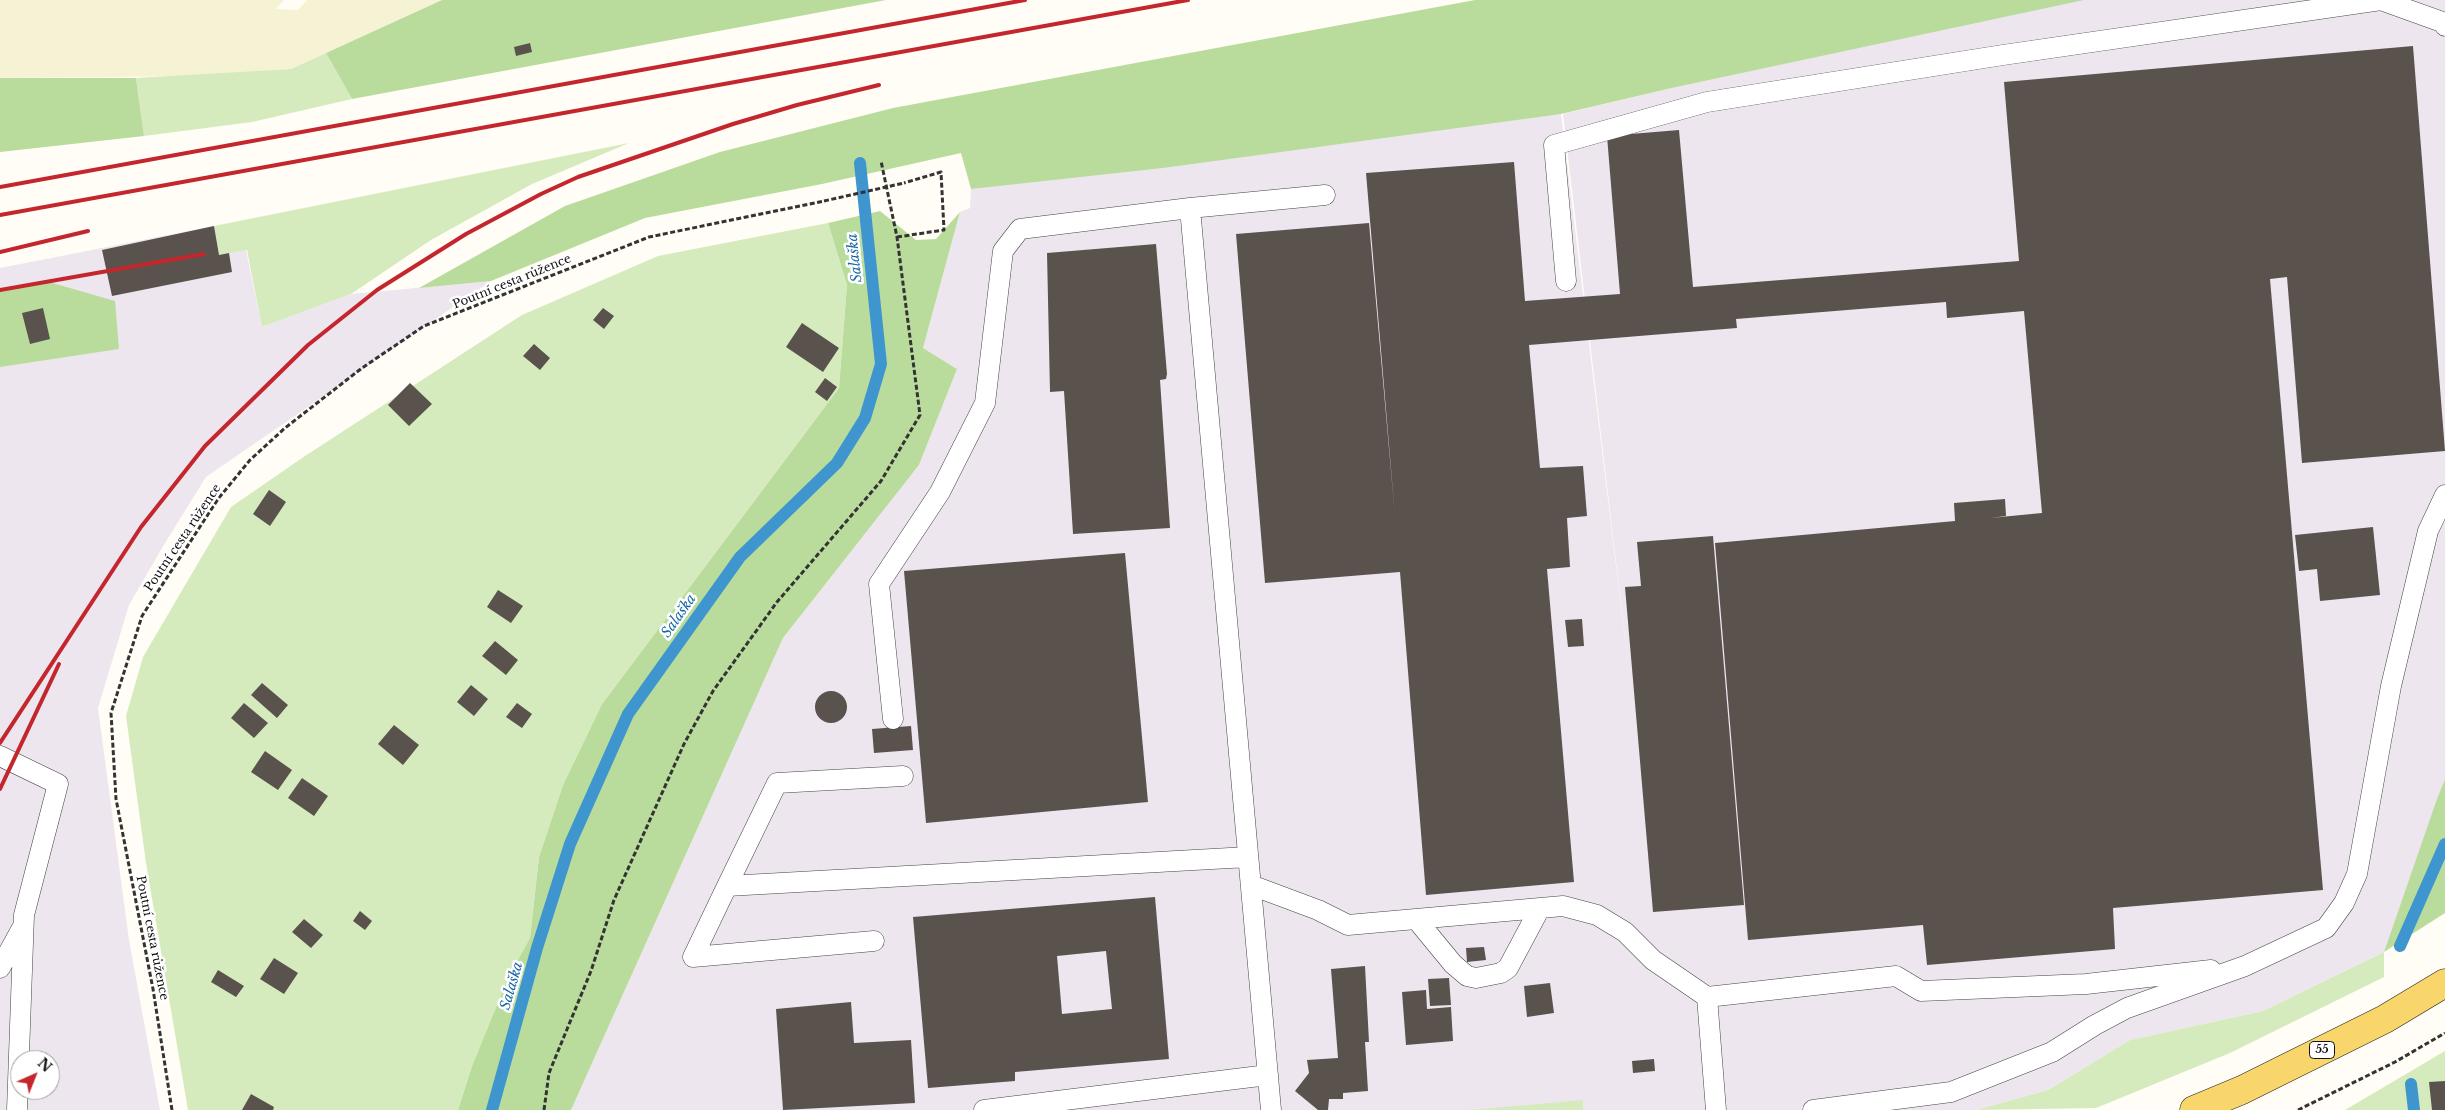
<!DOCTYPE html>
<meta charset="utf-8">
<style>
body{margin:0}
#map{position:relative;width:2445px;height:1110px;overflow:hidden;background:#fffdf5;font-family:"Libre Baskerville",serif}
canvas{display:block}
.north{position:absolute;left:10px;top:1050px;width:50px;height:50px;box-sizing:border-box;background:#fff;border:1px solid #a0a0a0;border-radius:50%;rotate:44deg;font-size:14px;font-weight:700;line-height:20px;text-align:center;color:#111}
.north::after{content:'';display:block;margin:auto;width:18px;height:22px;background:#c4262e;clip-path:polygon(50% 0,100% 100%,50% 72%,0 100%)}
</style>
<div id="map">
<canvas width="2445" height="1110"></canvas>
<div class="north">N</div>
</div>
<script>
const g = document.querySelector('canvas').getContext('2d');
g.lineJoin = 'round';
function fill(path, color) { g.fillStyle = color; g.fill(path, 'evenodd'); }
const shape = rows => new Path2D(rows.map(r => 'M' + r).join(''));
function stroke(path, color, width, dash) { g.strokeStyle = color; g.lineWidth = width; g.lineCap = dash ? 'butt' : 'round'; g.setLineDash(dash || []); g.stroke(path); }
function write(font, color, halo, rows, align = 'center') {
  g.font = font + ' "Libre Baskerville",serif'; g.lineWidth = 5; g.setLineDash([]); g.textBaseline = 'middle'; g.strokeStyle = halo; g.fillStyle = color; for (const [text, x, y, turn = 0] of rows) {
    g.save(); g.translate(x, y); g.rotate((+turn || 0) * Math.PI / 180); g.textAlign = isNaN(turn) ? turn : align; if (halo) g.strokeText(text, 0, 0); g.fillText(text, 0, 0); g.restore();
  }
}
fill(shape([
 [2038,0,2445,0,2445,779,2384,952,2263,1011,2130,1040,2048,1090,1976,1110,1583,1110,1583,1103,1469,1110,571,1110,783,638,919,465,957,369,923,348,960,212,970,208,971,189,1429,124,1561,114,1630,680,1563,114],
 [214,226,219,255,246,250,262,327,351,294,491,281,206,477,165,543,129,605,98,708,129,940,160,1110,0,1110,0,268],
 [20,1060,50,1060,50,1090,20,1090]
]), '#eee6ef');
fill(shape([
 [0,0,284,0,276,9,298,10,307,0,442,0,291,69,209,76,0,78]
]), '#f6f3d4');
fill(shape([
 [326,53,352,99,252,122,144,136,136,78,291,69],
 [629,143,532,184,431,240,351,294,262,327,247,250,219,255,214,226],
 [828,223,847,285,839,388,602,704,563,785,539,857,530,938,508,978,472,1066,458,1110,188,1110,146,863,126,716,143,657,231,507,302,458,522,315,658,256],
 [2384,952,2384,977,2230,1053,2096,1108,1976,1110,2048,1090,2130,1040,2263,1011],
 [2445,1051,2445,1110,2345,1110],
 [1583,1100,1583,1110,1466,1110,1504,1107]
]), '#d5ebbd');
fill(shape([
 [442,0,886,0,352,99,326,53],
 [1475,0,2084,0,1676,87,1561,114,1163,168,971,189,961,153,822,184,645,218,491,281,419,288,565,206,720,152,893,108],
 [0,78,136,78,144,136,0,152],
 [880,211,916,240,936,239,960,212,923,348,957,369,919,465,783,638,571,1110,458,1110,472,1066,508,978,530,938,539,857,563,785,602,704,839,388,847,285,828,223],
 [49,282,115,301,119,349,0,367,0,290],
 [2445,779,2445,913,2384,952,2437,799]
]), '#b9dc9c');
stroke(shape([
 [2400,946,2445,844],
 [2411,1084,2414,1110],
 [492,1110,537,948,570,844,628,714,740,557,837,463,865,418,881,364,860,163]
]), '#3f96cf', 12);
fill(shape([
 [530,43,532,52,516,56,514,47],
 [2413,46,2445,451,2302,463,2287,277,2270,279,2323,890,2113,908,2115,949,1927,965,1923,925,1748,940,1715,543,1955,521,1954,503,2005,499,2006,516,1990,518,2042,513,2024,311,1947,318,1946,302,1736,319,1737,328,1529,345,1540,468,1583,466,1587,516,1567,518,1570,567,1547,569,1574,882,1426,895,1400,572,1265,583,1236,234,1369,223,1395,516,1366,173,1514,162,1525,301,1620,294,1607,136,1679,130,1693,287,2019,261,2004,82],
 [214,226,219,255,229,253,232,272,112,296,102,250],
 [1156,244,1167,374,1166,379,1160,380,1170,528,1073,534,1064,391,1050,392,1047,253],
 [43,308,50,339,30,344,22,313],
 [603,308,614,316,604,329,593,320],
 [802,323,839,348,823,372,786,347],
 [534,344,550,358,540,370,523,356],
 [825,378,837,387,827,401,815,392],
 [410,383,432,404,409,426,388,405],
 [269,490,286,502,270,526,253,514],
 [2373,527,2380,595,2320,601,2317,569,2299,571,2295,535],
 [1713,536,1744,905,1653,912,1625,587,1641,586,1637,542],
 [1125,553,1148,802,926,823,904,571],
 [498,590,523,606,511,623,487,607],
 [1582,619,1584,646,1568,647,1565,620],
 [495,641,518,660,506,675,482,656],
 [262,683,288,705,277,718,251,695],
 [471,685,488,699,474,716,457,702],
 '815 707a16 16 0 1 1 32 0a16 16 0 1 1-32 0Z',
 [244,703,268,723,254,738,231,718],
 [517,703,532,714,522,728,506,717],
 [394,725,419,745,403,765,378,744],
 [911,726,913,750,874,753,872,729],
 [265,751,292,770,278,790,251,772],
 [302,778,328,796,314,816,288,798],
 [1155,897,1169,1059,1015,1072,1015,1081,928,1088,913,917],
 [1106,951,1112,1009,1062,1014,1057,956],
 [360,911,372,921,365,930,353,921],
 [304,919,323,935,311,948,292,932],
 [1484,947,1486,960,1467,962,1466,948],
 [274,958,298,973,284,994,260,979],
 [1365,966,1369,1042,1365,1042,1368,1091,1343,1093,1343,1099,1329,1099,1328,1110,1318,1110,1295,1091,1309,1073,1307,1060,1338,1058,1331,969],
 [218,970,244,986,236,997,211,982],
 [1449,978,1451,1005,1430,1006,1428,979],
 [1550,983,1554,1013,1527,1017,1524,986],
 [1426,990,1427,1009,1451,1007,1453,1041,1406,1045,1402,992],
 [851,1002,854,1043,911,1040,915,1103,783,1110,776,1009],
 [1654,1059,1655,1071,1633,1073,1632,1061],
 [2445,1081,2445,1110,2432,1110,2429,1082],
 [251,1094,274,1107,273,1110,242,1110]
]), '#5a524d');
const lane = shape([
 [1190,208,1325,195],
 [1566,281,1554,145,1707,102,2003,55,2381,0,2445,23,2445,26],
 [893,719,879,584,940,492,985,403,1003,251,1020,229,1190,208,1271,1110],
 [0,756,58,784,24,915,17,1110],
 [903,776,777,783,727,886,1248,857],
 [1251,885,1318,910,1348,925,1563,906,1597,915,1625,932,1653,960,1707,997],
 [727,886,693,957,874,941],
 [1416,919,1453,964,1467,976,1476,978,1501,973,1508,968,1540,908],
 [0,968,22,928],
 [984,1110,1268,1075],
 [1716,1110,1707,997,1896,976,1921,991,2086,984,2211,970],
 [1813,1110,1951,1092,2052,1052,2095,1025,2127,1008,2245,966,2326,928,2344,903,2357,874,2391,686,2428,531,2445,495]
]);
const primary = shape([
 [2194,1110,2242,1090,2385,1019,2445,983]
]);
stroke(lane, '#444', 21);
stroke(primary, '#222', 29);
stroke(shape([
 [897,237,944,230,941,172,904,183],
 [172,1110,153,989,116,799,111,713,142,616,218,499,250,460,285,428,362,368,424,326,649,237,824,201],
 [544,1110,549,1073,591,971,614,900,684,744,713,691,777,602,881,481,920,415,897,237,881,161],
 [2298,1110,2395,1062,2445,1033]
]), '#333', 3, [5, 2.5]);
stroke(lane, '#fff', 20);
stroke(primary, '#f9d66b', 28);
stroke(shape([
 [0,187,1025,0],
 [0,215,1188,0],
 [0,252,88,231],
 [0,290,204,254],
 [0,743,141,527,205,446,308,345,377,290,466,234,541,194,578,177,733,124,797,105,879,85],
 [0,789,59,664]
]), '#c4262e', 4);
stroke(shape([
 [824,201,904,183]
]), '#333', 3, [5, 2.5]);
for (const [x, y, w] of [
 [2322,1050,25]
]) { const box = new Path2D(); box.roundRect(x - w / 2, y - 8.5, w, 17, 4); g.fillStyle = '#fff'; g.fill(box); stroke(box, '#111', 1); }
write('bold 11px', '#111', null, [
 ["55",2322,1050]
]);
write('12px', '#111', '#fff', [
 ["Poutní cesta růžence",512,282,-22],
 ["Poutní cesta růžence",183,538,-56],
 ["Poutní cesta růžence",152,938,79]
]);
write('italic 14px', '#1768a6', '#fff', [
 ["Salaška",855,258,-96],
 ["Salaška",679,616,-55],
 ["Salaška",512,986,-74]
]);
</script>
